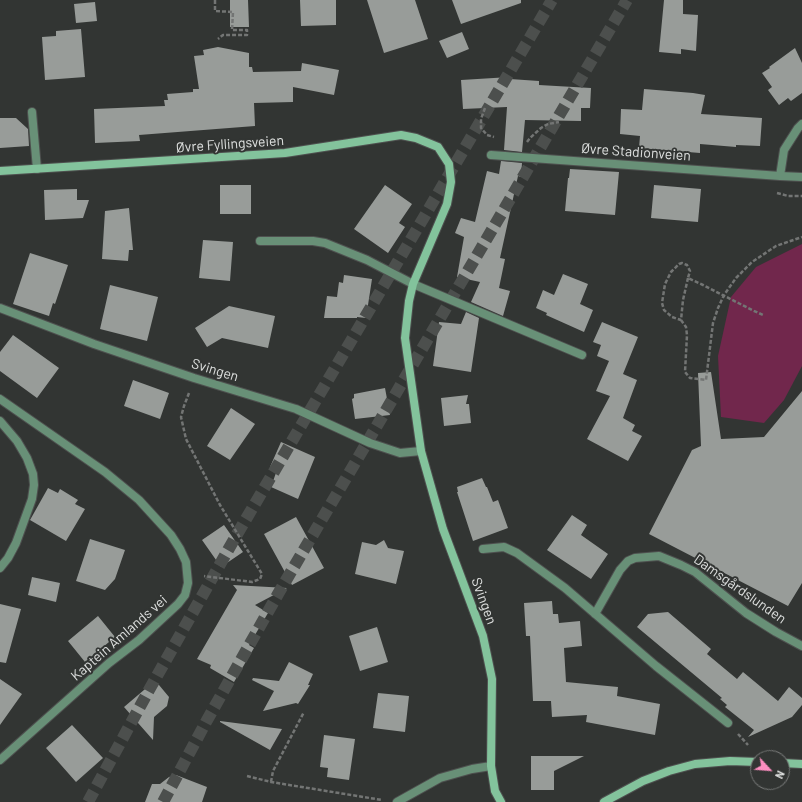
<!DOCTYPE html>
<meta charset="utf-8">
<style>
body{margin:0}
#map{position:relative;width:802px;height:802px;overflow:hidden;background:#323533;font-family:Barlow,sans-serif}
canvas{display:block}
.north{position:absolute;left:750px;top:750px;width:40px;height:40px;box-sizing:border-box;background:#323533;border:1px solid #777978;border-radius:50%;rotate:116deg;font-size:11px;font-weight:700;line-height:16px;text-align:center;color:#dee0df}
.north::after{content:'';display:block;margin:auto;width:14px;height:18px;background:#fd8ec0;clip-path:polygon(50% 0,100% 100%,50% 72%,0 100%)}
</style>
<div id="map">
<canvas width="802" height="802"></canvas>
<div class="north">N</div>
</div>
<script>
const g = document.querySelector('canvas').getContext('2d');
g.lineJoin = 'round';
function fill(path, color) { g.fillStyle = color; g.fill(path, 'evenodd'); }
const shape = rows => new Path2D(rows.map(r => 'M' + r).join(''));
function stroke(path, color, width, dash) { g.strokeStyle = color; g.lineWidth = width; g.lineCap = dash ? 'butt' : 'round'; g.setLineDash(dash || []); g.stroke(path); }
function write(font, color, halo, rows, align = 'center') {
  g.font = font + ' Barlow,sans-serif'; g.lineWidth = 4; g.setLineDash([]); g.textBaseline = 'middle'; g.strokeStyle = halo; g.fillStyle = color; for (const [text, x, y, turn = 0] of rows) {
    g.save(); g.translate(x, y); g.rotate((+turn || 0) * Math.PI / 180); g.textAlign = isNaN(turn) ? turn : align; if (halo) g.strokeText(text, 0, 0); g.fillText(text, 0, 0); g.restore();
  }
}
fill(shape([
 [802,244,802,366,784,400,764,423,721,417,718,356,731,297,756,267]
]), '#71274c');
fill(shape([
 [230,0,248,0,249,27,230,27],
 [300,0,336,0,336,25,301,26],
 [367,0,415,0,428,39,384,53],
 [452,0,521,0,521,3,461,24],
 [664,0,683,0,683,14,698,15,696,51,681,49,681,54,659,52],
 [95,2,97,21,76,23,74,4],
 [81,29,85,77,45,80,42,37,56,36,56,31],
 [462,32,469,49,447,58,439,41],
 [218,47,249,53,249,67,252,67,253,72,301,71,302,63,339,70,334,95,293,87,293,102,254,103,255,126,139,135,140,141,95,143,94,109,165,106,164,100,168,100,167,94,193,92,193,89,199,89,194,56,204,55,203,50],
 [795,48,802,63,802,93,791,101,788,98,779,105,768,90,772,87,762,73,770,68,769,67],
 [510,77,510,79,539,81,539,85,591,88,590,108,581,108,581,121,525,120,522,152,504,150,507,107,463,109,461,80],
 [644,89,693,93,705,95,701,114,762,118,760,146,736,145,736,147,700,144,700,153,639,148,640,136,620,134,621,109,642,110],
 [0,118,16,118,28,129,29,146,0,148],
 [501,161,522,163,521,177,518,176,500,258,505,259,499,288,510,291,503,316,471,302,480,282,457,277,464,237,455,233,461,218,475,222,487,171,499,174],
 [570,169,619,172,615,215,565,211,568,178,569,178],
 [220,185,251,185,251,214,220,214],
 [385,185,412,204,399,223,405,227,388,253,354,229],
 [654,185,701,189,698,222,651,218],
 [77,189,77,200,89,200,83,218,45,220,44,190],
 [129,208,133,250,129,250,128,261,102,259,105,211],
 [203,240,233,242,230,281,199,278],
 [30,253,68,265,55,304,53,303,49,316,13,304],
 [563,274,588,284,580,304,593,310,584,332,546,315,547,313,536,308,543,290,554,295],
 [344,275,372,279,366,318,357,317,357,318,324,318,327,296,337,297,339,282,343,283],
 [110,285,158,297,147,341,100,329],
 [229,306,275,316,268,348,222,338,207,347,195,328],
 [466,312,479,318,471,372,433,366,439,322,461,324],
 [602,322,638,337,623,374,637,380,623,418,635,425,632,431,642,436,628,461,587,439,610,396,596,391,609,361,597,356,601,345,593,342],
 [13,335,59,368,37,398,0,371,0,352],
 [711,372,721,439,764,437,802,391,802,583,788,606,649,534,692,450,701,446,698,373],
 [133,380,169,393,160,419,124,406],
 [385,388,390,415,355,419,352,399,354,398,354,394],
 [468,395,466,404,469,404,471,423,444,426,441,398],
 [231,408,255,424,230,460,207,446],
 [281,442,315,457,298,499,271,487,277,470,270,467],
 [482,478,486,487,487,487,493,502,498,500,508,528,473,541,457,492,458,492,457,487],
 [48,488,58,493,60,489,78,500,75,504,85,509,66,541,30,520],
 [572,515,587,525,581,535,608,554,591,579,547,550],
 [296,517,324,568,292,585,264,534],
 [224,525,243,552,221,567,202,540],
 [90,539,125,550,115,579,105,590,76,581],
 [384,540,388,548,404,551,396,584,355,574,362,542,376,545],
 [32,577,60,583,56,602,28,595],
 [233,585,287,588,255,605,268,613,249,645,254,648,234,682,210,668,211,665,197,659,237,590],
 [552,601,553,614,558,614,559,623,580,621,582,646,564,648,566,682,618,687,617,696,660,704,655,735,586,722,587,715,552,717,551,701,533,701,530,636,526,636,524,603],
 [0,604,21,609,6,663,0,662],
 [668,612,711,649,707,654,737,679,743,672,778,701,789,687,802,698,802,705,792,717,748,737,754,730,725,707,727,705,720,699,722,698,637,627,648,614],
 [98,616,115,637,85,662,68,641],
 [377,627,388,662,360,671,349,636],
 [289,662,313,674,308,685,310,685,298,704,296,703,263,711,274,691,252,680,253,678,279,681],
 [0,679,22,694,0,725],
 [151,684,159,685,169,697,167,706,154,717,153,740,124,707],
 [378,693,409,696,405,732,373,728],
 [220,721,282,729,270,750,220,722],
 [72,725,103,758,76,782,46,748],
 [324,735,355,739,349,780,327,777,328,768,320,767],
 [531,756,584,756,554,771,554,790,531,790],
 [176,775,207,787,202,802,145,802,152,784,160,784,169,777]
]), '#989c99');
stroke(shape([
 [88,802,149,690,236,536,552,0],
 [163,802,206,722,278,594,627,0]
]), '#4c4f4d', 12, [12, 6]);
const lane = shape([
 [32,112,37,169]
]);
const street = shape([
 [491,155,780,176,784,150,798,128,802,124],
 [780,176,802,177],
 [260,241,313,241,325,243,367,260,413,284,582,355],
 [0,308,94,344,194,378,296,409,370,443,400,453,421,451],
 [0,399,105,472,139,500,171,535,180,549,186,562,188,583,185,595,178,604,139,640,109,663,0,760],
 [0,421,17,441,27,458,33,474,34,485,32,499,16,543,8,558,0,568],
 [483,549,504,547,517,553,565,588,656,666,728,723],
 [595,614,620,570,628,561,635,558,659,556,681,565,695,572,746,613,776,632,802,646],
 [397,802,440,778,472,769,491,766]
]);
const secondary = shape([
 [0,171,285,153,401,135,416,138,438,147,449,164,451,182,447,204,413,284,409,301,405,338,421,451,443,529,483,636,492,679,491,766,495,791,501,802],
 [782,763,802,764],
 [604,802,643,781,669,771,695,764,730,761,758,762]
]);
stroke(lane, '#4e504f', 10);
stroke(street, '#4e504f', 10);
stroke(secondary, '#4e504f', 10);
stroke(shape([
 [215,0,215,11,233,12,232,30,247,30,247,35,223,35,218,39],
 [485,108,481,119,481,128,487,135,494,137],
 [527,142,530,138,541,128,548,124,559,122],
 [777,193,788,196,802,196],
 [688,278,683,300,681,320,672,317,664,310,662,303,665,284,671,272,679,264,682,263,687,265,690,271,688,278,703,285,752,310,763,315],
 [681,320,686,327,687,335,685,372,690,378,706,380,713,323,718,308,724,295,736,278,752,262,776,246,802,237],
 [189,393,184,406,181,417,186,439,220,505,262,574,260,579,252,582,204,576],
 [738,734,748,745],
 [247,776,271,782,382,800],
 [271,782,273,771,304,712]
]), '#737574', 2.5, [4, 2]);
stroke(lane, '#689077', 8);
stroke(street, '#689077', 8);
stroke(secondary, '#83c39c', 8);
write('14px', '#dee0df', '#323533', [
 ["Øvre Fyllingsveien",230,144,-4],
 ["Øvre Stadionveien",636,152,4],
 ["Svingen",215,370,17],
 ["Damsgårdslunden",740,589,35],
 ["Svingen",484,601,70],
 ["Kaptein Amlands vei",119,638,-41]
]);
</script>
